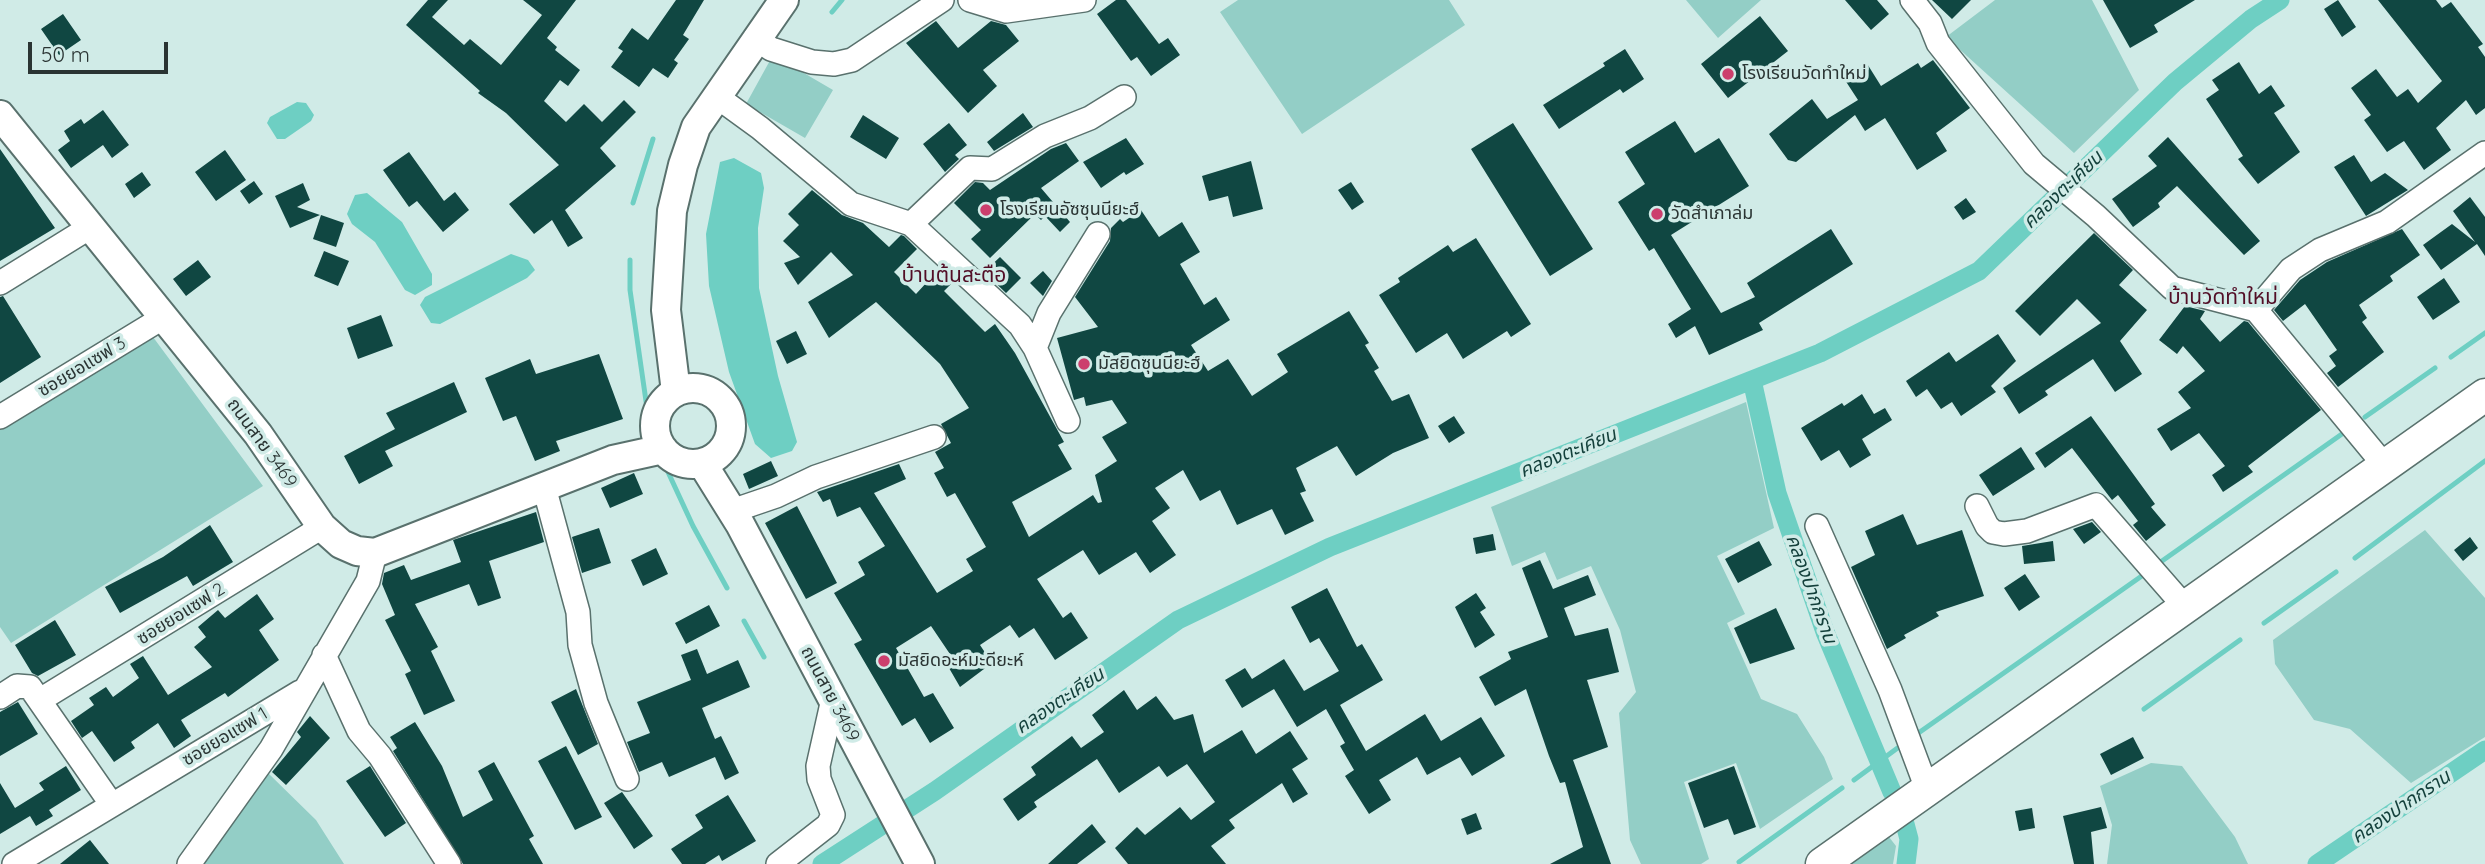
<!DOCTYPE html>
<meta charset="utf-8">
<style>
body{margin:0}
#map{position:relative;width:2485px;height:864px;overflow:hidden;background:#d0ebe7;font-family:Quicksand,sans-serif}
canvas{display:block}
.scale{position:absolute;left:28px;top:42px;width:140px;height:32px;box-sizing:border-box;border:4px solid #2a3433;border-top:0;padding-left:9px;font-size:21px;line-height:24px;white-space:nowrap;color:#2a3433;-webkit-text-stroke:5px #d0ebe7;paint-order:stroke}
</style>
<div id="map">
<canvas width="2485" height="864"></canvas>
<div class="scale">50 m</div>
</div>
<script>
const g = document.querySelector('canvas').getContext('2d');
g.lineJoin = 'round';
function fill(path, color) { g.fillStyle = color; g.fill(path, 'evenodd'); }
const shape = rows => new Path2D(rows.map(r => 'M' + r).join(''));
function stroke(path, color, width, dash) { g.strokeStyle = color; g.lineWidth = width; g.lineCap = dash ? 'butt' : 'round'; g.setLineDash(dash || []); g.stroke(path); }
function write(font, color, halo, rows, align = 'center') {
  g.font = font + ' Quicksand,"Noto Sans Thai",sans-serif'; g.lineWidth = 7; g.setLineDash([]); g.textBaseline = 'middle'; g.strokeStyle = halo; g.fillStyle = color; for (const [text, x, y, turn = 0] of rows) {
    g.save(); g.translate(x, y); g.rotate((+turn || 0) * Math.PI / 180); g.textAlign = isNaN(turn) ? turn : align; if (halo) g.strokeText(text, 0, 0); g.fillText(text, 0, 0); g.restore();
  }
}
fill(shape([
 [1238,0,1449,0,1465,25,1302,134,1220,12],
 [1686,0,1761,0,1718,38],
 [1995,0,2092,0,2139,90,2074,153,1946,37],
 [773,55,833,90,805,138,746,104],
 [153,337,263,486,11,643,0,627,0,430],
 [1746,402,1774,528,1717,556,1745,614,1727,623,1761,699,1797,714,1824,757,1833,779,1760,829,1736,763,1684,782,1709,859,1701,864,1641,864,1630,840,1619,713,1636,692,1620,630,1591,566,1557,580,1545,552,1512,566,1491,507],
 [2425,530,2485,598,2485,737,2411,783,2350,729,2314,720,2275,664,2273,640],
 [2151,763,2182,766,2235,837,2248,864,2107,864,2112,825,2100,786],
 [267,772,316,820,344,864,201,864],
 [1889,837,1896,846,1893,864,1850,864]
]), '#93cec6');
fill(shape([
 [297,102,306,103,314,115,311,121,285,139,277,139,267,123,270,117],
 [734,158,761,173,764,188,758,228,759,288,778,376,797,442,792,451,771,458,755,444,729,372,709,286,706,234,720,162],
 [367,193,402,222,432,274,432,285,415,295,405,290,375,242,352,224,347,214,355,195],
 [511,254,528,260,535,270,527,278,440,324,431,323,420,305,425,297]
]), '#6ecfc3');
stroke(shape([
 [832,12,842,0],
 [633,203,653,139],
 [630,260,630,290,647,408],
 [2451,357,2485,333],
 [2365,417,2435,368],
 [668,472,693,526,727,588],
 [2355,558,2485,461],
 [2162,561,2349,429],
 [744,621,764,657],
 [2264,623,2336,572],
 [2144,709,2240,640],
 [1917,734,2146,573],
 [1854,780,1903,744],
 [1739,862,1842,788]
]), '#6ecfc3', 5);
stroke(shape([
 [1752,380,1777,493,1825,632,1892,792],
 [1905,824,1909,839,1906,864],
 [822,864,935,791,1178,620,1330,547,1820,353,1979,271,2175,82,2251,19,2280,0],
 [2317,864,2485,750]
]), '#6ecfc3', 19);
fill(shape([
 [428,0,448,0,432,17,464,45,470,39,501,65,542,15,523,0,576,0,547,38,557,47,555,50,580,70,568,86,560,80,544,101,566,122,584,104,602,122,624,100,636,112,600,148,616,166,565,210,583,238,568,247,552,220,534,234,509,204,559,165,506,113,478,93,480,91,406,25],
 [676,0,704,0,683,35,689,39,674,60,678,63,668,78,653,68,639,87,611,67,623,51,618,48,632,28,648,40],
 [1116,0,1126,0,1159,44,1168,38,1180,55,1151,76,1137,57,1131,61,1097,14],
 [1845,0,1877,0,1889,14,1871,30],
 [1932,0,1971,0,1952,19],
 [2103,0,2195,0,2154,25,2158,32,2130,48],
 [2338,0,2356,27,2342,37,2324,9],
 [2378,0,2436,0,2442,8,2451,2,2483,44,2478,47,2485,57,2485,108,2476,115,2466,100,2436,128,2451,150,2424,170,2404,141,2387,152,2364,120,2371,115,2351,88,2376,69,2397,97,2408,89,2418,103,2442,81],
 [63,14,81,40,59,55,41,29],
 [1760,16,1788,51,1728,98,1701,64],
 [936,21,958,48,991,21,1006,25,1019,41,983,70,997,86,968,113,906,43],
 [1625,49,1644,79,1623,93,1620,89,1559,129,1543,105,1605,66,1603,63],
 [1933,60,1970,108,1936,133,1947,151,1917,170,1885,118,1865,131,1855,115,1796,162,1788,160,1769,134,1812,99,1827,119,1858,100,1843,77,1866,62,1881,86,1918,63,1921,68],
 [2239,62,2259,94,2271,85,2285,106,2274,113,2300,152,2258,184,2238,159,2243,156,2206,99,2219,90,2212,80],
 [103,110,129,145,112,158,103,145,71,168,58,150,70,141,64,131,81,119,84,124],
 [1023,113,1033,127,994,151,987,142],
 [863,115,899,138,886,159,850,137],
 [1675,121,1695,153,1719,138,1749,186,1671,235,1721,313,1755,297,1747,283,1831,229,1853,264,1759,323,1763,330,1709,355,1695,326,1676,338,1668,324,1691,309,1654,248,1649,251,1618,202,1645,184,1625,152],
 [949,123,967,145,955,155,959,159,945,172,923,144],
 [1513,123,1593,249,1550,276,1471,149],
 [2168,137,2260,241,2244,255,2177,186,2158,203,2160,207,2133,227,2112,199,2157,166,2148,156],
 [1126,138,1144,164,1126,175,1124,172,1101,188,1083,162],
 [1066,143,1079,161,1041,188,1070,222,1060,232,1045,216,1041,220,1035,214,990,258,971,239,981,230,954,203,975,182,983,183,990,190,1051,149],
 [0,149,55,228,0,261],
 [225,150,246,180,216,201,195,172],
 [409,152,444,201,455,192,469,210,443,232,417,201,409,207,383,170],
 [2354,155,2371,182,2385,173,2408,190,2366,216,2334,167],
 [1251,161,1263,209,1233,217,1228,196,1209,201,1202,176],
 [142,172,151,185,134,198,125,184],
 [254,181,263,194,249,204,240,191],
 [1351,182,1364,202,1352,210,1338,190],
 [303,183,310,200,297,207,320,215,290,228,275,196],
 [812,190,842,215,863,223,889,247,901,235,904,236,917,249,894,272,916,294,939,269,953,282,944,291,985,332,995,324,1015,353,1064,442,1058,445,1072,469,1012,502,1029,537,1093,495,1098,503,1102,502,1095,475,1117,461,1102,437,1127,423,1112,400,1086,406,1084,397,1074,400,1057,338,1098,327,1075,297,1110,241,1111,228,1120,219,1123,222,1141,210,1159,237,1182,222,1200,252,1180,264,1204,305,1216,297,1230,320,1191,345,1208,371,1228,359,1252,396,1288,372,1277,354,1349,311,1369,343,1365,345,1379,368,1374,371,1392,401,1409,394,1429,438,1393,453,1356,476,1337,446,1296,468,1306,491,1300,493,1314,521,1285,535,1272,509,1237,525,1220,490,1200,501,1183,470,1155,488,1170,508,1152,521,1176,555,1150,573,1136,552,1099,575,1083,550,1037,579,1063,618,1071,612,1088,638,1055,660,1034,628,1019,638,1010,625,980,645,992,663,960,687,949,668,956,663,931,626,896,648,924,697,933,693,954,728,930,743,915,718,902,726,854,644,862,640,834,593,865,575,858,562,885,546,860,507,837,517,830,499,823,502,817,492,899,464,906,479,874,493,937,593,973,571,966,559,986,547,955,493,947,497,934,473,944,468,935,452,951,443,941,424,969,408,940,364,876,302,829,338,808,302,853,275,831,252,798,285,784,263,800,257,783,241,799,225,788,214],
 [2470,197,2485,217,2485,256,2477,244,2441,270,2423,245,2452,224,2475,242,2453,211],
 [1966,198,1976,212,1963,220,1954,207],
 [321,215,344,223,336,247,313,239],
 [2402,229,2420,255,2390,276,2393,281,2359,305,2367,318,2362,322,2384,352,2338,387,2327,373,2336,366,2329,356,2337,350,2305,304,2283,321,2274,310,2300,280,2327,262],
 [2094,233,2133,270,2119,285,2147,310,2120,341,2142,374,2115,392,2093,359,2045,391,2048,395,2019,414,2003,388,2101,323,2077,299,2040,336,2015,311],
 [1476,238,1531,324,1511,337,1507,331,1463,359,1447,333,1416,353,1379,295,1400,282,1398,278,1448,245,1453,252],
 [324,251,349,261,338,286,314,276],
 [1000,257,1021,278,1006,293,984,272],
 [198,260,211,277,186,296,173,279],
 [1043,271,1052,281,1043,296,1030,283],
 [2444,278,2460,302,2433,320,2417,297],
 [3,296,41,357,0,383,0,297],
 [2185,306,2205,311,2200,319,2220,342,2244,321,2248,322,2321,410,2248,466,2253,472,2223,492,2212,475,2225,466,2199,433,2171,451,2157,429,2191,408,2178,392,2205,371,2183,346,2177,354,2159,340],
 [381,315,393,346,358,359,347,328],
 [796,331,807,354,787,364,776,341],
 [1998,334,2016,361,1991,386,1996,392,1961,416,1952,402,1941,409,1927,389,1916,397,1906,381,1949,352,1956,362],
 [599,354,623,419,556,441,560,451,535,461,516,416,503,421,485,378,530,359,536,374],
 [454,382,467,412,385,451,393,466,359,484,344,456,395,429,386,413],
 [1862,394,1874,414,1885,408,1892,420,1862,439,1871,455,1850,468,1839,450,1821,461,1801,428,1842,403,1844,406],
 [1454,416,1465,433,1449,443,1438,426],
 [2091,416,2155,504,2151,507,2166,525,2146,541,2133,525,2138,521,2118,495,2112,500,2072,448,2045,468,2035,453],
 [2021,447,2035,469,1993,496,1979,475],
 [771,461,778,476,749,489,743,474],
 [634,473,643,494,610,508,601,488],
 [797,506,837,583,806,599,765,523],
 [536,512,544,542,489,561,501,598,478,606,469,584,415,604,438,647,431,651,455,701,424,715,405,674,411,671,385,620,395,615,382,584,384,573,404,565,411,580,461,562,453,540],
 [1903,514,1917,545,1962,530,1984,596,1936,612,1939,616,1904,635,1906,638,1887,649,1851,567,1875,555,1865,531],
 [2092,522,2101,532,2084,544,2073,529],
 [210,525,233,562,193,586,187,576,120,613,105,587,163,557],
 [599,528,611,563,582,573,572,537],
 [1493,534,1496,550,1476,554,1473,538],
 [2470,537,2478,548,2463,561,2454,550],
 [1759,541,1772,565,1738,583,1725,559],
 [2053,541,2055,561,2024,564,2022,546],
 [656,548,668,574,643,586,631,560],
 [1540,560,1553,589,1588,575,1596,595,1564,608,1575,636,1608,628,1619,672,1587,680,1608,747,1573,760,1611,864,1550,864,1583,847,1565,782,1560,783,1549,756,1526,689,1495,706,1479,677,1511,659,1508,652,1548,637,1522,568],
 [2025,574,2040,597,2019,611,2004,588],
 [1327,588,1357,647,1362,644,1383,680,1340,705,1366,751,1425,714,1441,741,1481,717,1505,756,1472,776,1460,757,1427,775,1417,757,1379,780,1391,800,1369,814,1345,776,1354,770,1340,746,1345,743,1326,709,1297,727,1274,689,1242,708,1225,680,1245,668,1252,679,1284,659,1304,691,1339,671,1319,638,1310,643,1291,607],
 [1476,593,1486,608,1480,612,1495,635,1475,648,1455,607],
 [257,594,274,619,259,630,279,660,228,697,225,693,181,720,191,736,174,748,158,723,131,742,135,748,114,762,92,731,82,738,71,721,94,705,89,698,106,687,113,697,139,678,130,664,143,656,168,695,212,667,194,647,206,637,198,627,218,610,225,618],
 [709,605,720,626,686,644,675,623],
 [1776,608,1795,649,1750,664,1734,628],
 [55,620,76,655,38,676,32,673,15,645],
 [697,649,707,674,738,660,750,687,702,708,715,739,721,736,739,773,725,780,715,757,669,777,662,762,639,772,627,742,650,733,637,702,691,680,681,655],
 [576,689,598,744,578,755,551,702],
 [1124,690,1137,710,1156,696,1174,720,1193,714,1204,753,1242,730,1256,754,1290,731,1308,759,1292,769,1308,794,1293,803,1282,783,1229,820,1235,828,1211,846,1226,864,1128,864,1115,848,1137,827,1145,835,1180,807,1191,820,1215,802,1187,764,1167,777,1159,766,1119,793,1097,759,1034,802,1037,807,1018,821,1003,799,1036,775,1031,767,1072,736,1081,748,1104,732,1092,715],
 [18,702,38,734,0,756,0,712],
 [310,716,330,738,286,785,272,772,301,737,297,732],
 [415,722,442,766,463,817,493,800,478,771,494,762,534,836,529,839,543,864,463,864,393,751,397,748,390,737],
 [2133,737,2144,758,2111,775,2100,754],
 [566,746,602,817,575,830,538,761],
 [66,766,81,790,49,810,53,816,36,826,30,816,0,834,0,783,15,808,44,790,39,783],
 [370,766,406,823,385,837,346,781],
 [1734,766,1756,827,1734,835,1728,819,1704,828,1688,783],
 [622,792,653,836,634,849,604,803],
 [728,795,756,841,722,861,719,855,705,864,682,864,671,849,703,828,695,815],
 [2101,807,2107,828,2091,832,2094,864,2074,864,2063,816],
 [2032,808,2035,828,2019,831,2015,811],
 [1476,813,1482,829,1467,835,1461,819],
 [1092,824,1106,842,1077,864,1048,864],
 [90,840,109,864,60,864]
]), '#104742');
const minor = shape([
 [970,0,1006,11,1084,0],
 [1912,0,1930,23,1938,43,2034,164,2096,216,2172,288,2256,310,2385,466],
 [755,38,771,49,812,62,834,64,852,60,942,0],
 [716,96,760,128,851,204,911,224,1020,325,1035,348,1068,421],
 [911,224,970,168,992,169,1045,136,1090,118,1124,97],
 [0,283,92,226],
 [2256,310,2291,269,2320,250,2387,222,2485,153],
 [1035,348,1049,313,1098,234],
 [0,417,164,317],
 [544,487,578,612,580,645,596,703,627,779],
 [1977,506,1987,526,1993,532,2004,534,2027,531,2096,505,2185,607],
 [732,511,776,496,816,477,934,437],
 [1817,526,1890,690,1927,789],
 [324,655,359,731,380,756,449,864],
 [0,697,17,686,30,687,112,805],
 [40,700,322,527],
 [14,864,300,692],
 [189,864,271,749,368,581,375,553],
 [778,864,828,825,833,815,819,779,818,766,833,699]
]);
const tertiary = shape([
 [0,115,258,434,322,527,341,544,357,551,375,553,613,460,663,449],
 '655 426a38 38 0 1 1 76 0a38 38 0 1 1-76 0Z',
 [676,392,666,310,672,211,683,165,696,127,784,0],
 [702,463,740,524,920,864]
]);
const secondary = shape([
 [1822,864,2485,395]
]);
stroke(minor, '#59716d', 26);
stroke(tertiary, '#59716d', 32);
stroke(secondary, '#59716d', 35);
stroke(minor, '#fff', 23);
stroke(tertiary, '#fff', 28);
stroke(secondary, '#fff', 32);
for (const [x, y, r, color] of [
 [1728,74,7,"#cc3f6d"],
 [986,210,7,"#cc3f6d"],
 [1657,214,7,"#cc3f6d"],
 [1084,364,7,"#cc3f6d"],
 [884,661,7,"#cc3f6d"]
]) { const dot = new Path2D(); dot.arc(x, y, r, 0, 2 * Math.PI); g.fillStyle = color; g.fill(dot); stroke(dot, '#d0ebe7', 2.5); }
write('18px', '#2a3433', '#d0ebe7', [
 ["โรงเรียนวัดทำใหม่",1742,74],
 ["โรงเรียนอัซซุนนียะฮ์",1000,210],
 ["วัดสำเภาล่ม",1671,214],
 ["มัสยิดซุนนียะฮ์",1098,364],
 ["มัสยิดอะห์มะดียะห์",898,661]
], 'left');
write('18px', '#2a3433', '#d0ebe7', [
 ["ซอยยอแซฟ 3",82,367,-31],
 ["ถนนสาย 3469",262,443,54],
 ["ซอยยอแซฟ 2",181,614,-32],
 ["ถนนสาย 3469",830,694,62],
 ["ซอยยอแซฟ 1",225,737,-31]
]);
write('italic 19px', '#123f3a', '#d0ebe7', [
 ["คลองตะเคียน",2063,190,-44],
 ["คลองตะเคียน",1568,453,-22],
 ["คลองปากกราน",1811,589,70],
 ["คลองตะเคียน",1060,701,-34],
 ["คลองปากกราน",2401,807,-34]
]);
write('21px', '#520e26', '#d0ebe7', [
 ["บ้านต้นสะตือ",954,276],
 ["บ้านวัดทำใหม่",2223,298]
]);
</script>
